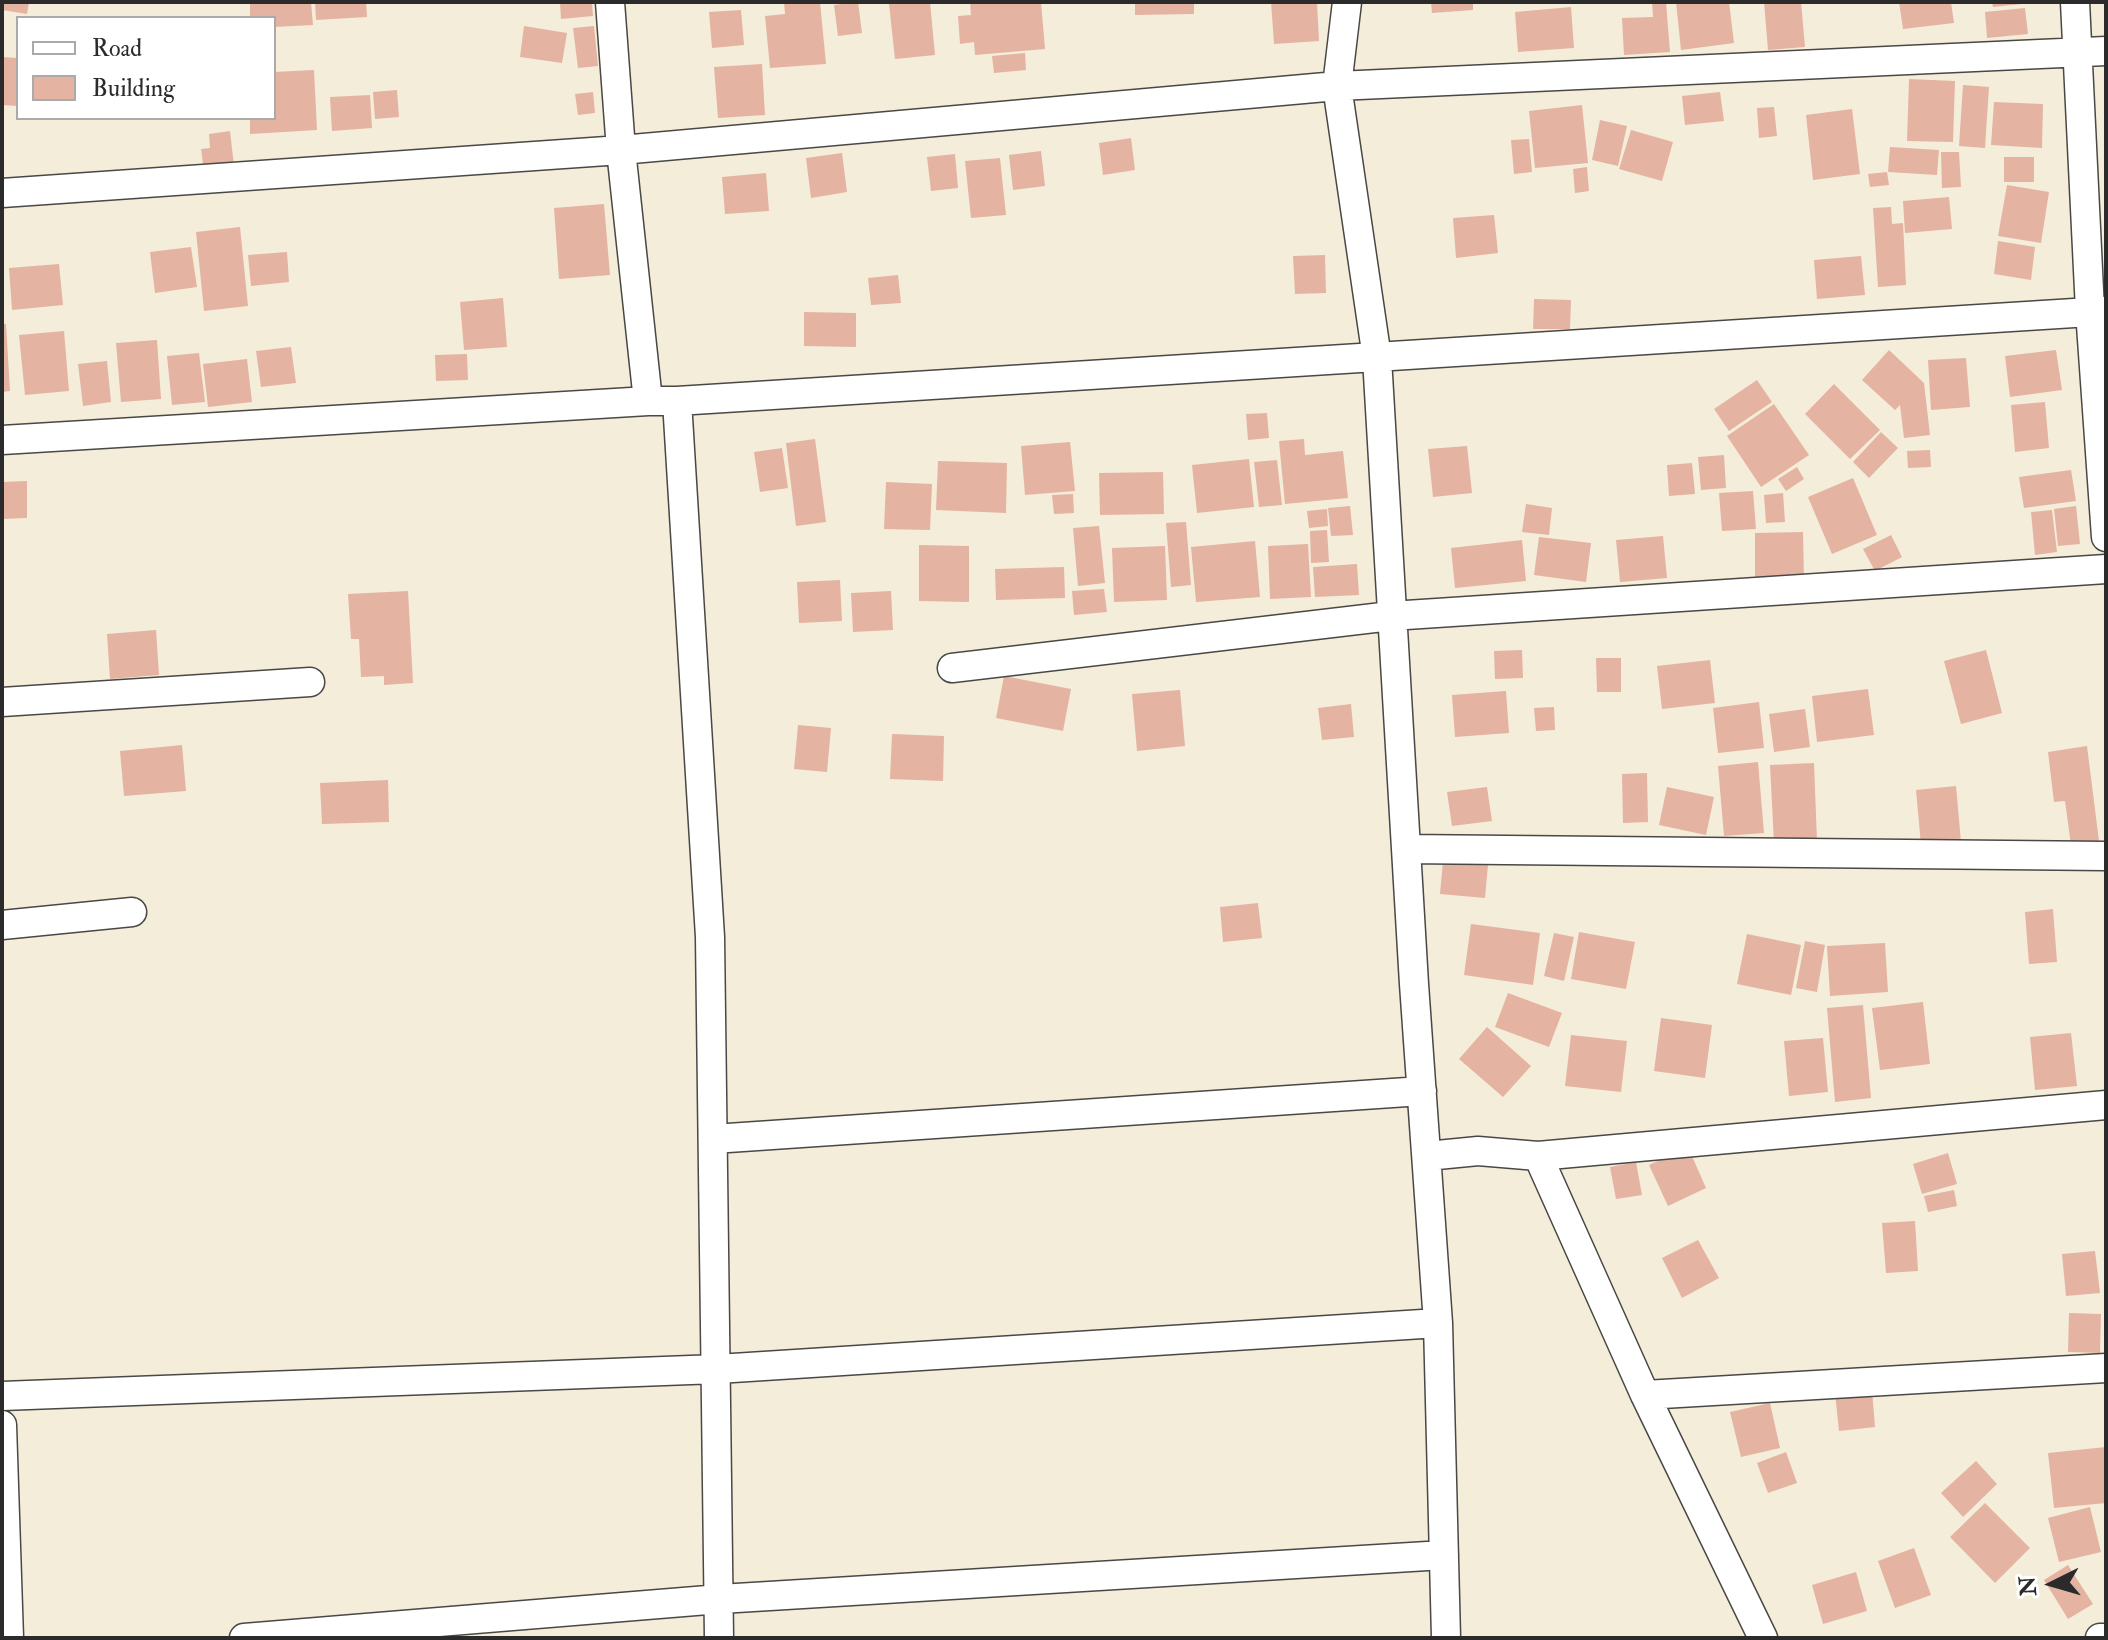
<!DOCTYPE html>
<style>
body{margin:0}
#map{position:relative;width:2108px;height:1640px;overflow:hidden;background:#f4edd9;font-family:"IM FELL Double Pica",serif}
canvas{display:block}
.frame{position:absolute;inset:0;border:4px solid #2b2b2b;pointer-events:none}
.legend{position:absolute;left:16px;top:16px;width:260px;height:104px;box-sizing:border-box;background:#fff;border:2px solid #aaa;margin:0;padding:10px 14px;list-style:none;font-size:24px;color:#2b2b2b}
.legend li{display:flex;align-items:center;gap:16px;height:40px}
.legend b{width:40px;border:2px solid #aaa}
.north{position:absolute;left:2012px;top:1544px;width:80px;height:80px;-webkit-text-stroke:6px #fff;paint-order:stroke;rotate:265deg;font-size:22px;font-weight:700;line-height:32px;text-align:center;color:#2b2b2b}
.north::after{content:'';display:block;margin:auto;width:28px;height:36px;background:#2b2b2b;clip-path:polygon(50% 0,100% 100%,50% 72%,0 100%)}
</style>
<div id="map">
<canvas width="2108" height="1640"></canvas>
<div class="frame"></div>
<ul class="legend">
<li><b style="height:10px;background:#fff"></b>Road</li>
<li><b style="height:22px;background:#e5b3a2"></b>Building</li>
</ul>
<div class="north">N</div>
</div>
<script>
const g = document.querySelector('canvas').getContext('2d');
g.lineJoin = 'round';
function fill(path, color) { g.fillStyle = color; g.fill(path, 'evenodd'); }
const shape = rows => new Path2D(rows.map(r => 'M' + r).join(''));
function stroke(path, color, width, dash) { g.strokeStyle = color; g.lineWidth = width; g.lineCap = dash ? 'butt' : 'round'; g.setLineDash(dash || []); g.stroke(path); }
fill(shape([
 [2,2,29,2,27,14,2,10],
 [250,2,311,2,313,25,274,27,274,18,250,18],
 [315,2,366,2,367,17,316,20],
 [560,2,592,2,593,16,561,19],
 [784,2,820,2,826,64,770,68,765,16,785,14],
 [858,2,862,33,838,36,834,5],
 [911,2,930,2,935,55,895,59,889,4],
 [970,2,1041,2,1045,49,975,55,974,42,960,44,958,16,971,15],
 [1135,2,1194,2,1194,14,1135,15],
 [1271,2,1317,2,1319,41,1274,44],
 [1431,2,1473,2,1473,10,1432,13],
 [1652,2,1666,2,1670,52,1624,55,1622,18,1653,17],
 [1676,2,1729,2,1734,43,1681,50],
 [1764,2,1801,2,1805,47,1768,50],
 [1899,2,1951,2,1954,23,1903,29],
 [1992,2,2022,2,2022,4,1993,7],
 [1571,7,1574,48,1518,52,1515,12],
 [2025,8,2028,34,1987,38,1985,12],
 [741,10,744,45,712,48,709,12],
 [524,26,567,33,562,63,520,57],
 [594,26,598,66,578,68,573,28],
 [1025,53,1026,70,994,73,992,56],
 [2,57,18,58,18,106,2,105],
 [762,64,765,115,718,118,714,67],
 [314,70,317,130,250,134,250,118,274,118,274,72],
 [1909,79,1955,81,1953,142,1907,141],
 [1963,85,1989,87,1985,148,1959,146],
 [397,90,399,117,375,119,373,92],
 [593,92,595,113,578,115,575,94],
 [1720,92,1724,121,1685,125,1682,96],
 [370,95,372,128,332,131,330,97],
 [1994,102,2043,104,2042,148,1991,145],
 [1582,105,1588,163,1535,168,1529,111],
 [1774,107,1777,136,1759,138,1757,108],
 [1852,109,1860,174,1813,180,1806,115],
 [1600,120,1627,126,1618,166,1592,160],
 [1631,130,1673,142,1662,181,1619,169],
 [230,131,234,166,204,171,201,149,210,148,209,134],
 [1131,138,1135,170,1103,175,1099,143],
 [1529,139,1532,172,1514,174,1511,140],
 [1890,147,1939,150,1937,175,1888,172],
 [1041,151,1045,186,1013,190,1009,155],
 [1941,152,1959,152,1961,187,1942,188],
 [842,153,847,192,811,198,806,158],
 [955,154,958,188,931,191,927,157],
 [2004,157,2034,157,2034,182,2004,182],
 [1000,158,1006,215,971,218,965,161],
 [1587,167,1589,191,1575,193,1573,169],
 [1887,172,1889,185,1870,187,1868,174],
 [766,173,769,211,725,214,722,177],
 [2007,185,2049,192,2041,243,1998,236],
 [1949,197,1952,229,1905,233,1903,201],
 [604,204,610,275,559,279,554,208],
 [1891,207,1892,224,1903,223,1906,285,1878,287,1873,208],
 [1494,215,1498,253,1456,258,1453,218],
 [240,227,248,306,204,311,196,232],
 [1998,241,2035,247,2031,280,1994,274],
 [191,247,197,287,155,293,150,252],
 [287,252,289,282,251,286,248,255],
 [1325,255,1326,293,1295,294,1293,256],
 [1861,256,1865,295,1817,299,1814,260],
 [59,264,63,305,12,310,9,268],
 [898,275,901,303,871,305,868,278],
 [503,298,507,347,464,350,460,302],
 [1534,299,1571,300,1570,329,1533,329],
 [804,312,856,313,856,347,804,346],
 [2,324,6,324,10,391,2,392],
 [64,331,69,391,25,395,19,335],
 [157,340,161,399,121,402,116,343],
 [291,347,296,383,261,387,256,351],
 [1889,350,1924,383,1930,435,1904,438,1900,405,1895,410,1862,380],
 [2056,350,2062,390,2010,397,2005,356],
 [199,353,205,402,172,405,167,356],
 [467,354,468,380,436,381,435,355],
 [1966,358,1970,407,1931,410,1928,360],
 [247,359,252,402,208,407,203,364],
 [107,361,111,402,83,406,78,364],
 [1757,380,1772,402,1729,431,1714,409],
 [1834,384,1880,430,1850,459,1805,414],
 [2045,402,2049,448,2015,452,2011,405],
 [1774,404,1809,455,1761,487,1727,436],
 [1267,413,1269,438,1248,440,1246,414],
 [1881,432,1898,448,1869,478,1853,462],
 [815,439,826,522,796,526,786,443],
 [1304,439,1305,455,1343,451,1348,498,1285,504,1279,441],
 [1070,442,1075,491,1025,495,1021,446],
 [1467,446,1472,493,1433,497,1428,449],
 [782,448,788,488,760,492,754,452],
 [1930,450,1931,467,1908,468,1907,451],
 [1724,455,1726,488,1701,490,1698,457],
 [1249,459,1254,507,1197,513,1192,465],
 [1277,460,1282,505,1259,507,1254,462],
 [938,461,1007,463,1006,513,936,510],
 [1692,463,1695,494,1669,496,1667,465],
 [1797,467,1804,479,1786,491,1778,479],
 [2071,470,2076,501,2024,508,2019,477],
 [1163,472,1164,514,1100,515,1099,473],
 [1853,478,1877,535,1832,554,1808,497],
 [27,481,27,518,2,519,2,482],
 [886,482,932,484,930,530,884,529],
 [1753,491,1756,529,1722,531,1719,493],
 [1783,493,1785,522,1766,523,1764,495],
 [1073,494,1074,513,1054,514,1052,495],
 [1526,504,1552,508,1549,535,1522,532],
 [1350,506,1353,535,1331,536,1328,508],
 [2076,506,2080,544,2058,546,2054,509],
 [1327,509,1328,526,1309,528,1307,511],
 [2052,510,2057,552,2035,555,2031,512],
 [1186,522,1191,585,1171,587,1166,523],
 [1099,526,1105,583,1078,586,1073,528],
 [1327,530,1329,562,1311,563,1310,531],
 [1803,532,1804,580,1755,581,1755,533],
 [1891,535,1902,557,1875,571,1863,549],
 [1663,536,1667,578,1620,582,1616,540],
 [1539,537,1591,543,1586,582,1534,575],
 [1522,540,1526,581,1455,588,1451,548],
 [1255,541,1260,597,1196,602,1191,547],
 [1308,544,1311,597,1270,599,1268,546],
 [919,545,969,546,969,602,919,601],
 [1165,546,1167,600,1114,602,1112,548],
 [1357,564,1359,595,1315,597,1313,567],
 [1064,567,1065,598,996,600,995,569],
 [840,580,842,621,799,623,797,582],
 [1104,589,1107,612,1074,615,1072,591],
 [408,591,413,683,384,685,384,676,361,677,359,639,351,639,348,594],
 [891,591,893,630,853,632,851,593],
 [156,630,159,675,110,679,107,634],
 [1522,650,1523,678,1495,679,1494,651],
 [1986,650,2002,713,1961,724,1944,661],
 [1596,658,1621,658,1621,692,1597,692],
 [1710,660,1715,703,1662,709,1657,666],
 [1004,676,1071,689,1063,731,996,718],
 [1868,689,1874,735,1817,742,1812,696],
 [1180,690,1185,746,1137,751,1132,694],
 [1506,691,1509,733,1455,737,1452,695],
 [1759,702,1764,748,1718,753,1713,708],
 [1351,704,1354,737,1322,740,1318,708],
 [1554,707,1555,730,1536,731,1534,708],
 [1805,709,1810,747,1774,752,1769,714],
 [798,725,831,728,827,772,794,769],
 [892,734,944,736,943,781,890,779],
 [182,745,186,791,124,796,120,751],
 [2087,746,2099,841,2071,845,2065,801,2054,802,2048,752],
 [1758,762,1764,833,1724,836,1718,766],
 [1814,763,1817,841,1774,843,1770,765],
 [1647,773,1648,822,1623,823,1622,774],
 [388,780,389,822,322,824,320,783],
 [1956,786,1961,842,1921,845,1916,790],
 [1487,787,1492,821,1452,826,1447,792],
 [1667,787,1714,797,1706,835,1659,825],
 [1443,861,1488,865,1485,898,1440,894],
 [1258,903,1262,938,1223,942,1220,907],
 [2053,909,2057,962,2029,964,2025,912],
 [1471,924,1540,933,1533,985,1464,975],
 [1579,932,1635,942,1626,989,1571,979],
 [1554,933,1574,937,1564,981,1544,976],
 [1747,934,1801,945,1791,995,1737,984],
 [1805,941,1825,945,1817,992,1796,988],
 [1885,943,1888,992,1830,996,1827,946],
 [1508,993,1562,1013,1549,1047,1495,1027],
 [1923,1002,1930,1064,1880,1070,1872,1008],
 [1863,1005,1871,1098,1835,1102,1827,1008],
 [1661,1018,1712,1025,1705,1078,1654,1071],
 [1487,1027,1531,1066,1503,1097,1459,1059],
 [2071,1033,2077,1086,2035,1090,2030,1037],
 [1571,1035,1627,1041,1621,1092,1565,1086],
 [1823,1038,1828,1092,1789,1096,1784,1041],
 [1688,1147,1706,1188,1668,1206,1649,1165],
 [1948,1153,1957,1184,1922,1194,1913,1164],
 [1636,1162,1642,1195,1616,1199,1610,1167],
 [1954,1190,1957,1206,1928,1212,1924,1196],
 [1915,1221,1918,1271,1886,1273,1882,1223],
 [1698,1240,1719,1278,1682,1298,1662,1258],
 [2095,1251,2100,1293,2066,1296,2062,1254],
 [2069,1313,2101,1314,2100,1353,2068,1352],
 [1872,1390,1875,1427,1839,1431,1835,1393],
 [1770,1403,1780,1448,1741,1457,1730,1412],
 [2106,1447,2106,1503,2054,1508,2048,1453],
 [1786,1452,1797,1483,1768,1493,1757,1463],
 [1976,1461,1997,1484,1963,1517,1941,1493],
 [1985,1503,2030,1548,1995,1583,1950,1537],
 [2090,1507,2101,1552,2059,1562,2048,1518],
 [1914,1548,1931,1595,1895,1608,1878,1561],
 [2068,1565,2093,1604,2068,1619,2044,1580],
 [1856,1572,1867,1611,1823,1624,1812,1585]
]), '#e5b3a2');
const minor = shape([
 [610,2,621,150,648,401],
 [1347,2,1337,86,1377,358,1414,984,1438,1323,1446,1638],
 [2075,2,2090,311,2106,537],
 [2,193,621,150,1337,86,2106,51],
 [677,401,710,937,719,1638],
 [2,440,648,401,677,401,2106,311],
 [952,668,1391,616,2106,569],
 [2,702,310,682],
 [1406,849,2106,856],
 [2,925,132,912],
 [713,1139,1422,1091],
 [1427,1156,1478,1151,1538,1156,2106,1105],
 [1538,1156,1645,1395,1763,1638],
 [1645,1395,2106,1368],
 [2,1396,717,1369,1438,1323],
 [2,1425,9,1638],
 [244,1638,720,1599,1444,1555],
 [2100,1638,2106,1638]
]);
stroke(minor, '#494845', 31);
stroke(minor, '#fff', 28);
</script>
